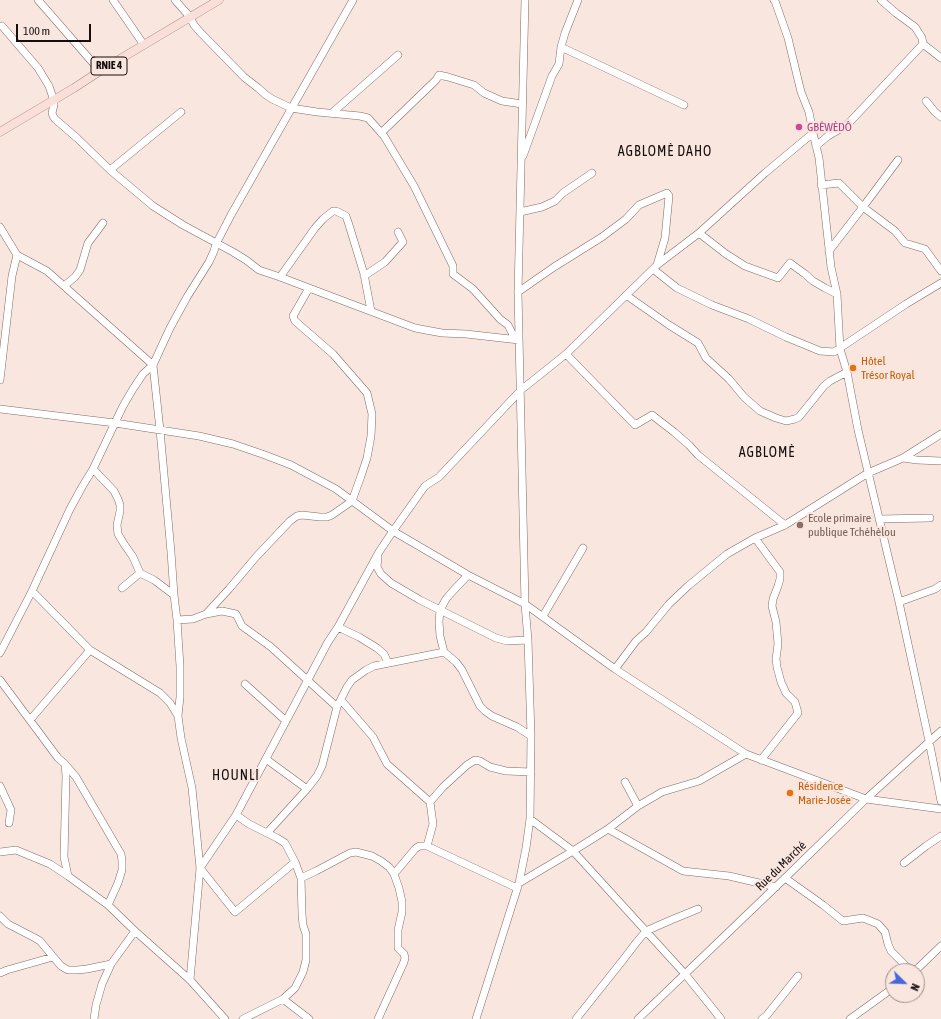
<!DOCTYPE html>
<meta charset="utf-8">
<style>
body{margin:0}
#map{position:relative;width:941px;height:1019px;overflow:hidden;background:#f9e6df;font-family:"Asap Condensed",sans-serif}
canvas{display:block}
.north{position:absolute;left:885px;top:963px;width:40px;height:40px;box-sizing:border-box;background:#f9e6df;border:1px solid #9e908b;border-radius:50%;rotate:113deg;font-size:11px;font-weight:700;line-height:16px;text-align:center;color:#150e0c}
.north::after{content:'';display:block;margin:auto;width:14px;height:18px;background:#4767da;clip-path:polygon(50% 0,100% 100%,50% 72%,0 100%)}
.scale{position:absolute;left:16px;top:24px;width:75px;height:18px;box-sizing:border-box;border:2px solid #150e0c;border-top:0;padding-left:5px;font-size:12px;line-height:14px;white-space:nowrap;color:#150e0c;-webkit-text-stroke:3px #f9e6df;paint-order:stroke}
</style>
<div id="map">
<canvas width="941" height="1019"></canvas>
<div class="north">N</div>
<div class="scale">100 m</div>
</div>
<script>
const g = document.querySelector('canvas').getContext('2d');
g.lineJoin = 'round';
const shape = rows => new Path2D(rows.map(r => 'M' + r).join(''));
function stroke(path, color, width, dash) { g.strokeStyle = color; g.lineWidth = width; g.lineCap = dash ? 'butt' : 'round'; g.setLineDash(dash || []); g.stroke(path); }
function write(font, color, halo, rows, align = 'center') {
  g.font = font + ' "Asap Condensed",sans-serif'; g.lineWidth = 4; g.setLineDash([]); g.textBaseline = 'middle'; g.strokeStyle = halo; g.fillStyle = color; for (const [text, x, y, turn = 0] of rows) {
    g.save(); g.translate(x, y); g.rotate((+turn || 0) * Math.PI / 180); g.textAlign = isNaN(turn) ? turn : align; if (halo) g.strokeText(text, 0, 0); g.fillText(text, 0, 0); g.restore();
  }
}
const minor = shape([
 [38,0,100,71],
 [113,0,144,45],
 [175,0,190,17,194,25,200,32,244,77,258,88,266,95,272,99,291,108,317,112,360,116,368,118,384,136,414,186,436,231,453,266,453,274,473,289,500,319,508,325,515,339],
 [774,0,775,1,788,38,801,92,809,112,813,133,819,158,831,267,837,294,840,349,847,372,858,430,899,602,929,741,941,801],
 [881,0,896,13,915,27,922,38,923,44,941,58],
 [2,26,38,68,49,86,54,101,54,105,52,113,53,116,55,119,77,138,110,170,153,206,183,225,233,252,246,260,259,270,280,277,309,288,415,328,442,333,466,334,519,340],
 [561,47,684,105],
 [926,101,935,112,941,117],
 [332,113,398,55],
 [381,133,436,80,439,75,448,77,474,85,484,93,502,101,522,104],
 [816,146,828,136,847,125,923,44],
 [523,156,552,76,559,64,561,47,565,33,578,0],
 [110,170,181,112],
 [821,185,839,183,863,207,898,160],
 [520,212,542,207,555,201,563,193,592,173],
 [0,227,17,255,47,271,153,365,160,430,171,552,174,595,177,620,180,666,180,697,178,716,181,738,192,788,200,868,190,980],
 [699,233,726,254,745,266,778,278,790,263,805,274,813,281,825,288,837,294],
 [829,251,863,207,895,231,905,243,925,249,941,271],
 [653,269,677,288,712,305,749,319,786,337,820,351,834,352,906,304,941,283],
 [364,276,385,262,403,242,398,232],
 [280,277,315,228,323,219,333,211,336,211,346,216,349,225,364,274,371,311],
 [64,286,75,277,80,270,88,243,103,223],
 [518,292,554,267,602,237,626,219,639,205,667,193,669,196,665,238,657,265],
 [626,295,669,325,698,343,706,358,729,379,744,397,760,411,776,418,786,421,795,419,799,417,824,386,830,381,847,372],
 [566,354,635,425,652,415,674,432,689,445,698,455,785,525],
 [0,380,12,276,17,255],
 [0,409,115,423,199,436,233,444,265,455,291,465,336,489,393,531,446,562,468,575,525,604,615,669,746,754,866,799,941,809],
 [903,458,917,460,941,461],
 [93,469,114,491,118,499,120,505,120,511,117,525,118,534,124,544,133,557,140,573,154,580,174,595],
 [879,519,930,518],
 [755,538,780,572,780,579,778,586,773,599,772,606,776,622,778,644,776,659,777,667,781,682,786,693,795,702,798,713,761,760],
 [378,556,377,567,381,574,391,583,420,600,496,638,507,641,528,640],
 [468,575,452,592,446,599,440,610,439,622,440,636,444,652,456,662,462,670,480,706,485,711,492,716,517,727,531,736],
 [122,588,140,573],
 [32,591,90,650,160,693,170,703,178,716],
 [899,602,935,589,941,585],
 [206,614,229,589,256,557,290,521,297,516,302,515,320,517,327,517,332,515,352,501,361,476,367,458,371,436,372,414,367,393,333,354,295,321,293,316,309,288],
 [543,616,583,548],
 [177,620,193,619,206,614,222,611,236,614,242,626,271,647,337,707],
 [338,627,359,637,377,648,384,654,388,663],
 [0,653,32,591,70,509,82,487,93,469,123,406,133,389,143,374,153,365,170,328,187,297,209,262,214,251,216,244,231,215,353,0],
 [615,669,636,641,646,632,669,604,688,586,727,554,755,538,785,525,852,483,868,473,903,458,941,434],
 [0,680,58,758,65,764,66,776,64,857,68,876,108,905,135,931,190,980,225,1019],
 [245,684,286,721],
 [341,700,373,737,387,764,430,802,433,824,427,846,419,846,415,849,394,874],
 [30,720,90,650],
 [266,759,307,789],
 [65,764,76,777,121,854,122,861,122,870,118,883,108,905],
 [625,782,638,806],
 [0,786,11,810,9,823],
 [430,802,443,787,467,765,475,760,480,761,490,767,506,771,531,772],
 [236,815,249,824,277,838,285,843,295,862,301,878,302,914,303,925,306,934,306,960,303,972,295,988,283,999,243,1019],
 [530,819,573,851,685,974,721,1019],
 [608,829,683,871,729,876,776,887],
 [267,833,307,789,317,776,322,766,337,707,347,687,352,680,366,670,374,666,444,652],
 [427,846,517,888],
 [0,852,16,850,50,864,68,876],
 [904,863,926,846,941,836],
 [200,868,236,815,328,642,338,627,379,552,393,531,425,486,439,477,521,390,566,354,657,265,699,233,765,173,813,133],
 [200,868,235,912,295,862],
 [301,878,316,871,350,853,356,852,372,856,381,861,389,867,394,874,399,888,402,902,402,912,398,930,398,948,404,954,405,958,404,962,378,1019],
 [785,878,823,905,843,921,863,918,878,924,885,932,888,944,891,951,911,971],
 [519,883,573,851,608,829,638,806,662,792,699,781,746,754],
 [0,916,8,924,35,938,40,941,61,966,68,970,77,970,87,969,111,964],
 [915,971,941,946],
 [0,973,7,970,53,957],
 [283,999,309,1019],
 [94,1019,96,1005,102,984,111,964,135,931],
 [476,1019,519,883,526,848,530,819,531,736,528,640,525,604,518,292,525,0],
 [576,1019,623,960,636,943,646,931,671,920,698,909],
 [638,1019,785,878,866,799,941,731],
 [762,1019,767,1015,798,976],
 [850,1019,893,988]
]);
const major = shape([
 [0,132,74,88,100,71,219,0]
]);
stroke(minor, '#7e6d67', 8);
stroke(major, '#a7887f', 9);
stroke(minor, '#fff', 7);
stroke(major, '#f9dfd7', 8);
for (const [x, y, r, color] of [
 [799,127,4,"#d1479c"],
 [853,368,4,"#e8710a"],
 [800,525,4,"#8d6e63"],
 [790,793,4,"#e8710a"]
]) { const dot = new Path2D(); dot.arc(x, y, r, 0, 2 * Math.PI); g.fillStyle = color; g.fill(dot); stroke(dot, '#f9e6df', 1.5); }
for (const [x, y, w] of [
 [109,66,36]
]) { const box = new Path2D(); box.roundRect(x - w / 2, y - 9, w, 18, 3); g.fillStyle = '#f9e6df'; g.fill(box); stroke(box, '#150e0c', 1); }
write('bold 11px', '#150e0c', null, [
 ["RNIE 4",109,66]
]);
write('12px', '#b23c85', '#f9e6df', [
 ["GBÊWÈDÔ",807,127]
], 'left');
write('12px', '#c56008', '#f9e6df', [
 ["Hôtel",861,361],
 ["Trésor Royal",861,375],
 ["Résidence",798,786],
 ["Marie-Josée",798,800]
], 'left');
write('12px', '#785e54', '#f9e6df', [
 ["Ecole primaire",808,518],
 ["publique Tchèhèlou",808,532]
], 'left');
write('12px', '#150e0c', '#f9e6df', [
 ["Rue du Marché",781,866,-44]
]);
g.letterSpacing = '1px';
write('14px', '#150e0c', '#f9e6df', [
 ["AGBLOMÈ DAHO",665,152],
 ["AGBLOMÈ",767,453],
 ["HOUNLI",236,776]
]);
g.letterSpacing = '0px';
</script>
